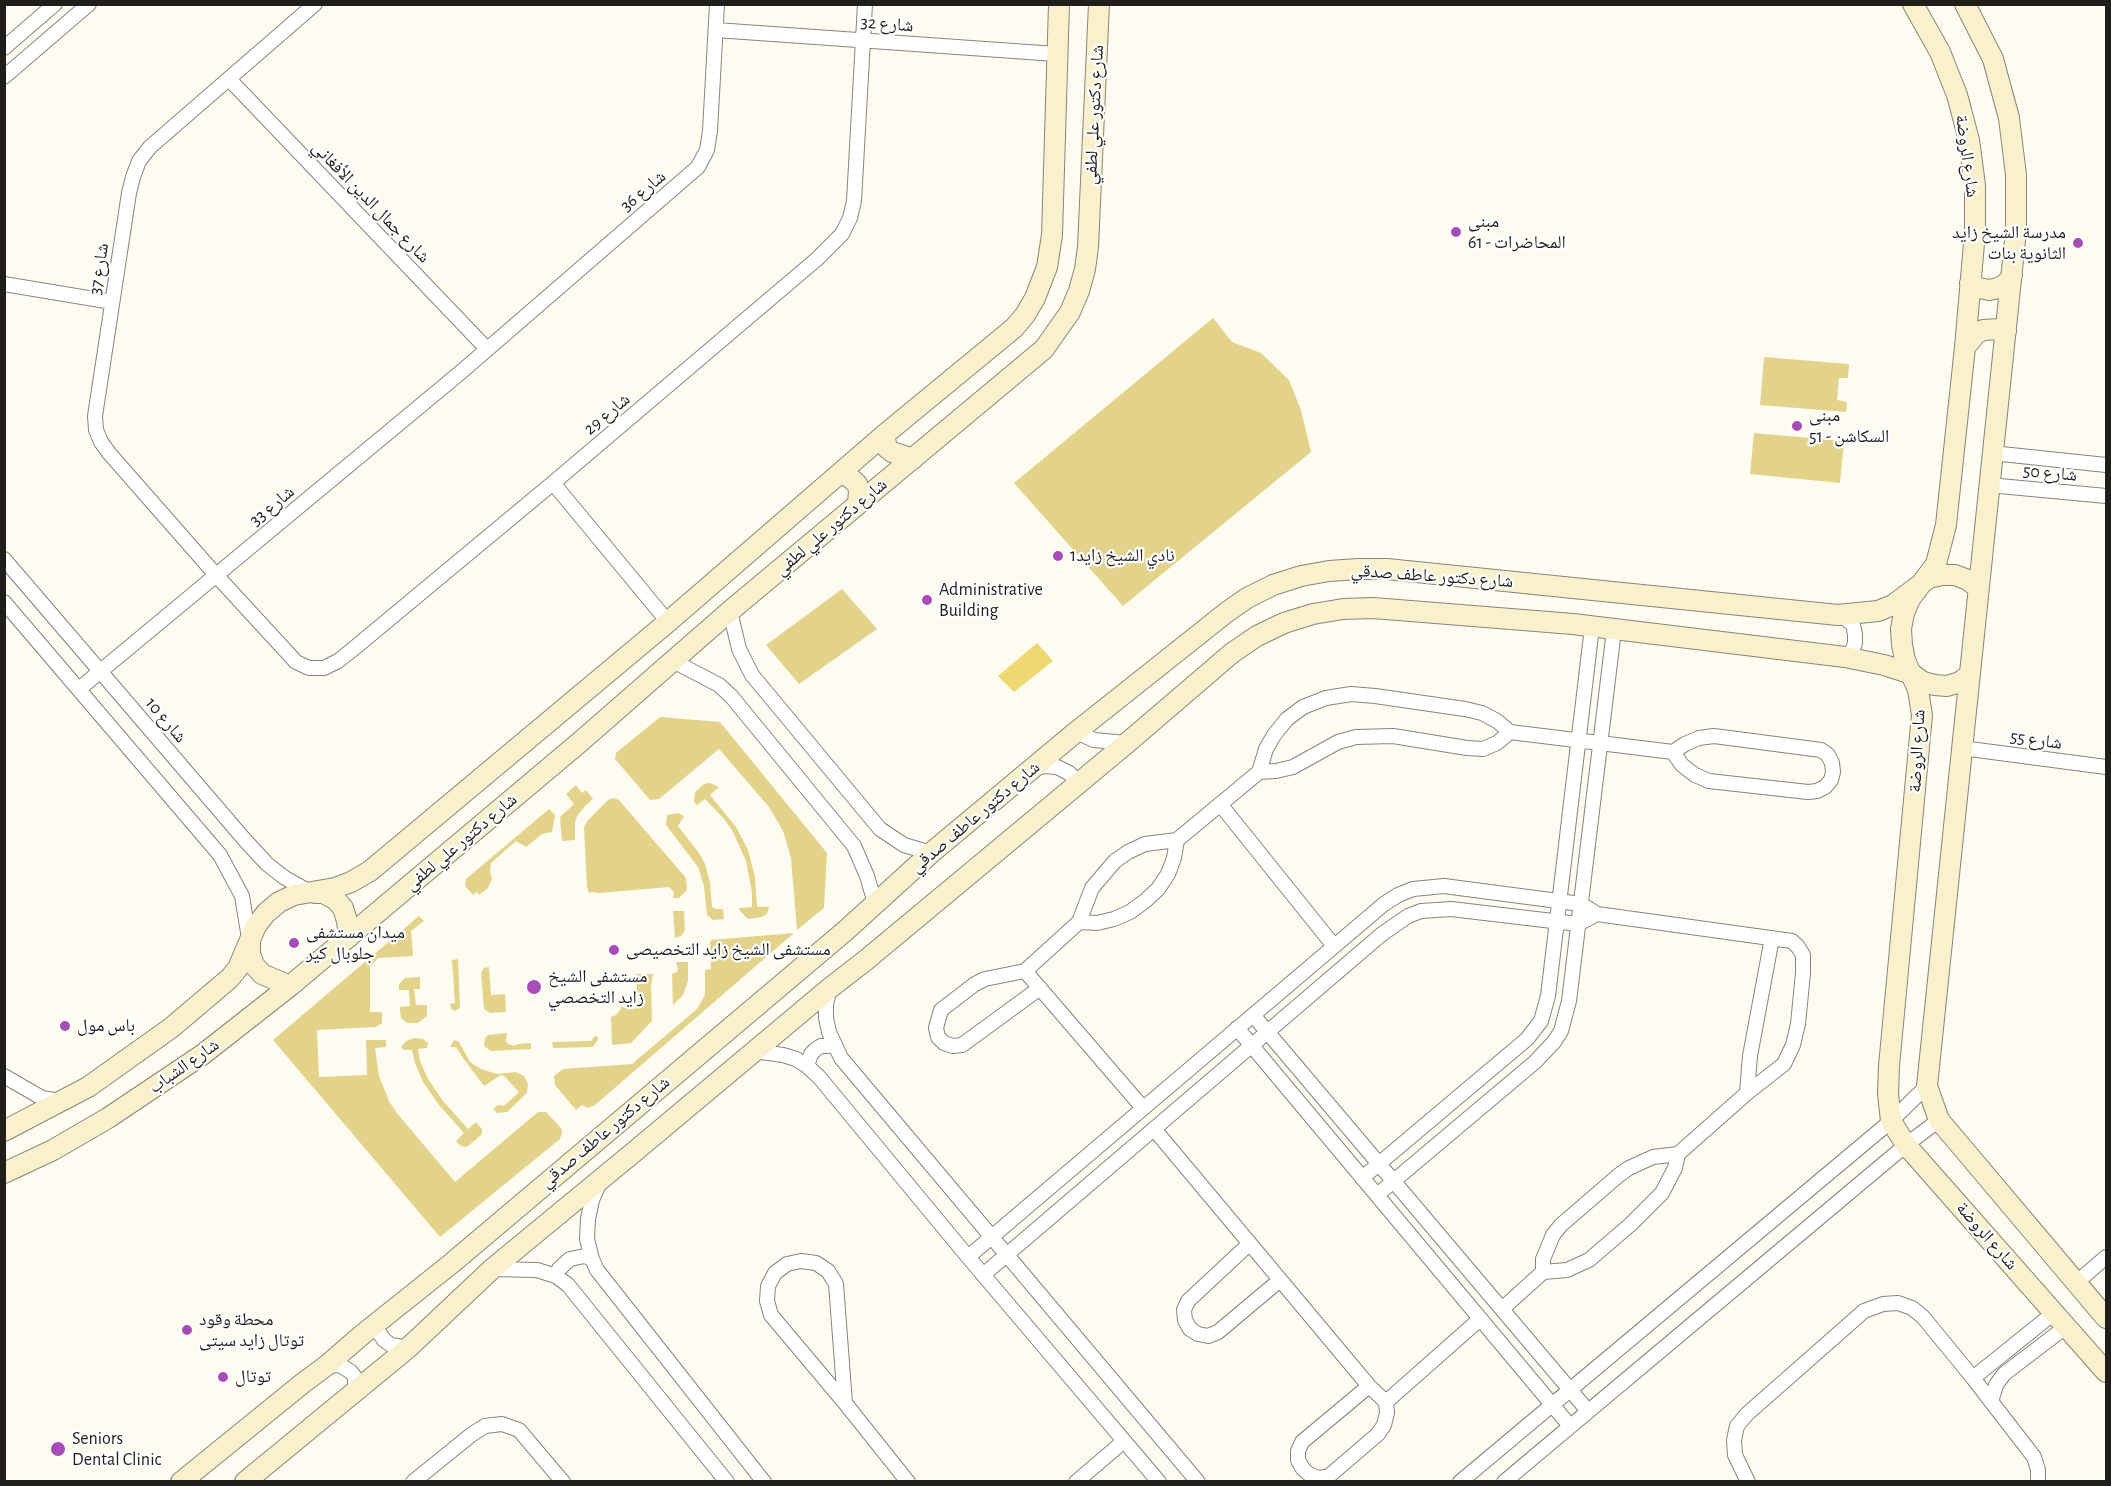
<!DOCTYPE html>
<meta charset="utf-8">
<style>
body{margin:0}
#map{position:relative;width:2111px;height:1486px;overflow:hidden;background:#fefcf1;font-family:"Alegreya Sans",sans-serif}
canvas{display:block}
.frame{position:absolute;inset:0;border:6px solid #1f1e1a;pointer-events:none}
</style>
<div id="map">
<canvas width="2111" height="1486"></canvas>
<div class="frame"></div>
</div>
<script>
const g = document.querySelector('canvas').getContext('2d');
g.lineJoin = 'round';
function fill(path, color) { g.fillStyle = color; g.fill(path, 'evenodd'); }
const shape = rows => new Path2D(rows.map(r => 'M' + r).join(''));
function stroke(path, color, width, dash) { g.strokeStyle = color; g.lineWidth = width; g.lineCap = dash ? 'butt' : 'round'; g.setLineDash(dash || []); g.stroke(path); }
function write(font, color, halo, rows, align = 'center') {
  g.font = font + ' "Alegreya Sans","Noto Naskh Arabic",sans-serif'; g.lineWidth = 4.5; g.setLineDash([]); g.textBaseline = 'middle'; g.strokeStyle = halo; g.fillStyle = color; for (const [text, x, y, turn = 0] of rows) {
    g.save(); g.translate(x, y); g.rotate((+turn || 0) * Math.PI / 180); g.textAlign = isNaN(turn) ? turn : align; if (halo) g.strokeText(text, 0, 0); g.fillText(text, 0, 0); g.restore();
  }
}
fill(shape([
 [1213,318,1232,342,1261,353,1289,380,1301,410,1311,452,1123,606,1014,483],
 [1764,357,1849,364,1848,378,1839,378,1837,400,1847,402,1846,412,1760,405],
 [1754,433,1844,441,1840,483,1750,474],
 [842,589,877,629,799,684,766,645],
 [660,717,720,722,827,853,824,908,797,930,791,858,783,831,769,807,719,749,659,799,650,800,615,759,616,753],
 [710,783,719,787,710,795,736,827,748,850,755,877,757,907,769,907,767,914,762,917,748,919,740,911,739,908,752,907,752,892,746,861,733,832,725,820,705,799,697,805,694,802,695,792,704,784],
 [576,785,582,793,586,790,593,799,586,805,577,816,575,823,575,840,562,841,560,817,574,804,566,794],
 [613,798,619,800,686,878,687,890,679,898,673,898,674,892,669,887,599,893,592,892,589,893,587,887,584,827,588,820,608,800],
 [549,809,555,815,552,832,542,834,526,847,516,841,491,863,490,871,492,879,488,888,479,895,477,892,473,895,465,886,466,879],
 [678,813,684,816,678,826,699,853,705,864,710,882,712,907,715,909,723,909,724,919,713,920,707,915,704,886,698,867,666,825,667,815],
 [673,911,684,911,685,930,681,936,675,938],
 [419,916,424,921,411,931,413,956,378,958,370,967,370,1012,382,1012,382,1023,376,1027,317,1030,319,1077,367,1075,366,1040,386,1040,386,1047,375,1048,379,1076,389,1101,396,1112,455,1182,538,1112,546,1112,561,1128,562,1132,560,1139,440,1237,273,1040],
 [794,933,595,1105,588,1108,582,1105,576,1110,555,1085,554,1076,563,1069,632,1064,697,1009,705,995,705,970,711,969,710,943,711,940],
 [458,959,460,1008,455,1011,451,1009,450,1004,455,1003,452,960],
 [676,962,688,962,688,981,683,995,673,1005,672,974,677,972,678,969],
 [489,967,491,995,505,994,506,1012,490,1013,484,1009,481,973,484,968],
 [636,974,653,974,651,986,652,1021,631,1043,612,1045,611,1017,616,1015,622,1007,635,1009,640,1004,637,997],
 [420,977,420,989,414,989,416,1005,427,1005,427,1016,418,1023,407,1023,401,1018,400,1010,400,1007,410,1006,409,990,399,990,399,984,405,978],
 [507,1033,506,1041,508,1044,514,1046,518,1044,531,1043,531,1049,491,1051,484,1046,485,1038,488,1035],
 [595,1036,598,1037,598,1040,593,1047,553,1048,552,1042,591,1041],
 [414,1038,423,1039,428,1043,427,1048,418,1049,420,1061,428,1079,443,1101,468,1129,476,1122,482,1129,482,1134,467,1147,461,1146,456,1141,464,1133,439,1105,423,1082,415,1063,412,1050,404,1050,401,1047,406,1041],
 [454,1040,459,1042,470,1062,481,1069,497,1074,516,1072,524,1076,528,1084,527,1093,507,1112,497,1113,493,1109,498,1105,504,1106,519,1092,504,1076,501,1075,484,1086,463,1058,456,1047,450,1047]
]), '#e3d289');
fill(shape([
 [1037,643,1053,661,1014,692,998,676]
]), '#f0d871');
const street = shape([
 [315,4,150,147,139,161,133,177,129,193,95,416,96,430,101,442,109,453,216,575,296,662,309,668,324,668,338,661,352,650,553,483,817,259,842,234,850,218,854,201,865,4],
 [716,30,1056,54],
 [4,48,55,4],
 [4,77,89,4],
 [229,79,487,349],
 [4,284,112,302],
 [1992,453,2106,465],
 [553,483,668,622],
 [1989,485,2106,496],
 [4,559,244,839,267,864,285,878,310,892],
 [4,602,220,855,242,896,249,938],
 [730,611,739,649,752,675,880,829,904,845,931,853],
 [1838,615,1846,619,1853,625,1855,634,1855,643,1852,651,1845,657],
 [673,661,719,685,731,696,854,846,867,876,875,903],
 [79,689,461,372,698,167,707,150,710,131,717,4],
 [1076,732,1094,740,1127,743],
 [1714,736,1821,750,1828,755,1832,763,1833,772,1831,780,1825,787,1817,791,1808,792,1709,781,1695,775,1682,765,1673,752,1685,744,1699,738,1714,736],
 [1962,748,2106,767],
 [1033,769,1044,766,1057,767,1069,773,1079,783],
 [1259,772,1276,771,1293,767,1338,742,1356,737,1393,736,1467,748,1483,749,1497,743,1510,732],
 [1220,804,1334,946],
 [1079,922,1097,923,1114,919,1130,912,1145,901,1158,889,1168,874,1174,858,1177,840],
 [1025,971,1143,1108],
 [830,988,826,1004,826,1018,829,1032,841,1058,1198,1482],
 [1040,988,962,1045,953,1046,944,1043,938,1037,936,1028,941,1010,975,984,985,979,1025,971,1079,922,1092,888,1115,861,1128,852,1145,844,1177,840,1259,772,1266,749,1274,735,1287,719,1303,707,1326,698,1351,694,1375,696,1465,709,1482,713,1497,721,1510,732,1673,752],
 [1253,1015,1588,1411],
 [1237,1028,1570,1426],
 [754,1051,783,1055,796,1059,807,1066,819,1077,968,1257,1159,1482],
 [807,1066,811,1054,816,1049,821,1046,834,1046],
 [4,1076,42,1098,60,1101],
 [1747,1093,1750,1056,1772,938],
 [1154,1129,1369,1386,1386,1402,1480,1319],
 [1362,1178,1527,1039,1541,1021,1548,996,1592,627],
 [600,1182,592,1200,588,1219,587,1239,592,1259,597,1270,764,1482],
 [1377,1195,1535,1062,1554,1042,1561,1031,1569,1001,1614,630],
 [1249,1244,1188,1301,1184,1310,1185,1320,1190,1329,1198,1334,1208,1336,1218,1332,1280,1280],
 [968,1257,1384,904,1398,895,1413,889,1444,886,1581,904,1597,914,1792,941,1798,947,1803,955,1803,973,1798,1024,1793,1045,1784,1064,1747,1093,1678,1154,1653,1157,1629,1168,1619,1175,1561,1225,1553,1235,1543,1259,1543,1272],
 [801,1261,816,1263,828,1271,836,1284,845,1403,771,1315,767,1301,768,1286,775,1273,787,1264,801,1261],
 [492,1269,537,1270,556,1276,568,1285,727,1482],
 [983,1275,1382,934,1408,916,1421,911,1451,909,1578,924,1597,914],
 [556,1276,559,1269,570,1259,585,1256,592,1259],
 [2076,1283,2106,1257],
 [1502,1309,1543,1272,1567,1270,1589,1260,1631,1224,1662,1193,1675,1168,1678,1154],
 [374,1325,384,1340,391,1345,408,1348],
 [326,1366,340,1365,351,1372,355,1377,355,1391],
 [1973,1378,2055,1312],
 [1369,1386,1302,1442,1298,1451,1298,1460,1303,1469,1310,1475,1319,1478,1329,1476,1378,1434,1384,1425,1387,1413,1386,1402],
 [1991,1402,1996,1385,2004,1374,2067,1326],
 [845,1403,908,1482],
 [413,1482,471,1435,485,1426,502,1424,519,1430,563,1482],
 [1076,1482,1124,1441],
 [1460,1482,1891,1121,1927,1086],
 [1504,1482,1906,1145,1939,1120],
 [1748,1482,1735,1455,1734,1440,1737,1426,1747,1414,1864,1311,1883,1304,1898,1303,1912,1308,1923,1317,1973,1378,2034,1457,2038,1470,2038,1482]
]);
const secondary = shape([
 [1913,4,1940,52,1957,95,1969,140,1975,185,1975,232,1965,347,1946,525,1936,564,1910,599,1904,613,1901,629,1902,645,1905,660,1918,690,1922,715,1889,1066,1888,1094,1891,1121,1906,1145,2106,1372],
 [1965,4,1993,59,2009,118,2016,175,2016,231,1927,1086,1939,1120,2106,1318],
 [1970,283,1979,288,1989,290,1998,288,2007,283,2012,275],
 [1965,347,1976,334,1983,330,2000,329,2006,331],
 [884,435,887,448,892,452,913,459],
 [838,475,847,475,857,484,859,490,858,504],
 [315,893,323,893,335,899,343,908,347,921,349,937],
 [250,942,250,954,254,965,262,974,290,986],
 [4,1131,88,1087,171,1028,230,978,238,968,256,926,266,913,279,902,294,895,335,888,351,882,370,871,668,622,884,435,1014,328,1025,315,1035,298,1047,267,1052,235,1059,4],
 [4,1173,53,1150,108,1118,202,1055,290,986,580,742,730,611,1044,349,1070,312,1079,291,1085,269,1088,247,1099,4],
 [181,1482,303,1383,326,1366,363,1334,452,1263,844,932,931,853,1076,732,1227,612,1247,598,1273,585,1301,576,1329,571,1358,569,1387,569,1838,615,1878,611,1893,605,1929,578,1942,575,1955,575,1968,580,1978,588],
 [245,1482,408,1348,492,1269,634,1152,830,988,866,960,1127,743,1232,653,1257,636,1284,623,1313,614,1343,609,1373,608,1573,624,1845,657,1884,665,1912,674,1923,682,1935,685,1947,686,1960,682,1970,674]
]);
stroke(street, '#87857b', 16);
stroke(secondary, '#87857b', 22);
stroke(street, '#fff', 14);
stroke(secondary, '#f9f1cc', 20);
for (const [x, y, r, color] of [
 [1456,232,6,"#a84cb7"],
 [2078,243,6,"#a84cb7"],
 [1797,426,6,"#a84cb7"],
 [1058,556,6,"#a84cb7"],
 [927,600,6,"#a84cb7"],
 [294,943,6,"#a84cb7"],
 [614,950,6,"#a84cb7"],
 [534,987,8,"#a84cb7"],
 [65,1026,6,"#a84cb7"],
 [187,1330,6,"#a84cb7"],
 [223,1377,6,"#a84cb7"],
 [58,1449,8,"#a84cb7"]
]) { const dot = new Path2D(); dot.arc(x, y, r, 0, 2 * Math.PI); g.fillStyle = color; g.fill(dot); stroke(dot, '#fff', 2); }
write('18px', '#1f1e1a', '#fff', [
 ["شارع 32",887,24,4],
 ["شارع دكتور علي لطفي",1094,115,-87],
 ["شارع الروضة",1967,156,82],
 ["شارع 36",643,191,-40],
 ["شارع جمال الدين الأفغاني",371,202,46],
 ["شارع 37",99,269,-81],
 ["شارع 29",607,414,-40],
 ["شارع 50",2050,473,5],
 ["شارع 33",272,506,-40],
 ["شارع دكتور علي لطفي",831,527,-40],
 ["شارع دكتور عاطف صدقي",1432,576,4],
 ["شارع 10",166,720,50],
 ["شارع 55",2036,740,8],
 ["شارع الروضة",1917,751,-87],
 ["شارع دكتور عاطف صدقي",975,817,-40],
 ["شارع دكتور علي لطفي",461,842,-40],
 ["شارع الشباب",184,1066,-35],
 ["شارع دكتور عاطف صدقي",605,1132,-40],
 ["شارع الروضة",1987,1236,49]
]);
write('18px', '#1f1e1a', '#fff', [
 ["مبنى",1468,222],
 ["المحاضرات - 61",1468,243],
 ["مدرسة الشيخ زايد",2066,233,"right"],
 ["الثانوية بنات",2066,254,"right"],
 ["مبنى",1809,416],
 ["السكاشن - 51",1809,437],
 ["نادي الشيخ زايد1",1070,556],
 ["Administrative",939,590],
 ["Building",939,611],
 ["ميدان مستشفى",306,933],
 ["جلوبال كير",306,954],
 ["مستشفى الشيخ زايد التخصيصى",626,950],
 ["مستشفى الشيخ",548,977],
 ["زايد التخصصي",548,998],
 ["باس مول",77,1026],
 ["محطة وقود",199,1320],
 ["توتال زايد سيتى",199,1341],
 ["توتال",235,1377],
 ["Seniors",72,1439],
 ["Dental Clinic",72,1460]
], 'left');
</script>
